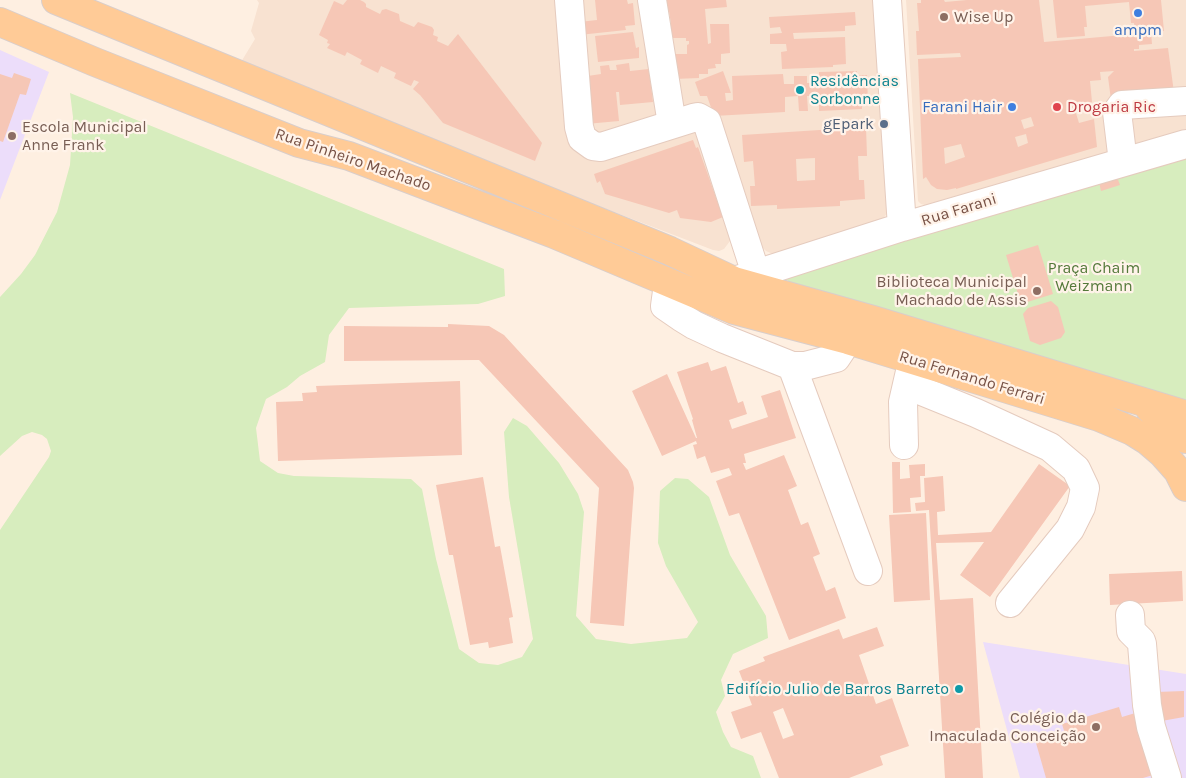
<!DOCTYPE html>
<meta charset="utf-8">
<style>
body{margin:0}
canvas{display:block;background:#feefe1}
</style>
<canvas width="1186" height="778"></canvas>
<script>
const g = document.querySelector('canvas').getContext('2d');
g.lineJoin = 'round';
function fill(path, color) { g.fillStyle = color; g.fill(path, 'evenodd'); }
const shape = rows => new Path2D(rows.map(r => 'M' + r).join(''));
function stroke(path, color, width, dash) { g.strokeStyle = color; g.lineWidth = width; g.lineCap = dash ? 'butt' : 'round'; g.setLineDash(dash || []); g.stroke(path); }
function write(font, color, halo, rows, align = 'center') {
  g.font = font + ' Karla,sans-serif'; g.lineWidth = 4.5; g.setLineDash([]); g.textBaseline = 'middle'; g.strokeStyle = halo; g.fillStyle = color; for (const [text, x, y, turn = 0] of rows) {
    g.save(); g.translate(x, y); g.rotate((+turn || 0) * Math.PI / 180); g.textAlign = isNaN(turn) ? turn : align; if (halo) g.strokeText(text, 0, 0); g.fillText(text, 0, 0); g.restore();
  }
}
fill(shape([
 [257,0,562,0,576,150,582,156,594,160,695,128,732,237,730,241,724,249,719,251,713,250,536,182,241,62,255,39,251,31,259,3],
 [576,0,643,0,661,113,600,136,591,134],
 [659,0,875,0,887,213,881,222,773,254,766,251,758,243,711,108,705,104,683,111],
 [906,0,1186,0,1186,129,925,205,921,204,918,201]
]), '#f8e2d1');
fill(shape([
 [0,50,49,72,0,200],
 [983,642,1186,674,1186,778,1020,778]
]), '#ecddfa');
fill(shape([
 [70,93,504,269,505,296,478,304,349,308,329,335,325,362,300,376,287,387,266,399,256,428,260,461,278,473,294,476,411,479,422,489,436,559,459,649,479,663,498,665,522,657,533,639,509,497,504,432,513,418,527,426,559,463,578,494,584,512,576,616,596,639,631,644,687,638,698,622,666,566,658,543,660,491,675,478,688,479,709,497,730,555,766,616,768,638,733,654,721,680,725,696,716,712,723,732,731,747,753,756,761,778,0,778,0,530,49,457,51,451,47,439,42,435,32,432,22,436,0,456,0,297,21,274,35,255,57,212,70,165,73,117],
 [1186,155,1186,400,791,283,783,277]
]), '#d7edbe');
fill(shape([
 [347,0,360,0,364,2,366,4,366,7,380,14,382,10,386,9,399,14,400,21,414,27,418,22,432,27,434,30,433,35,438,37,437,41,448,46,458,34,542,143,535,161,443,123,420,95,413,89,419,82,414,80,411,86,394,78,396,73,381,66,378,73,360,64,362,60,347,52,345,56,327,48,330,44,327,43,328,40,319,35,334,1,343,5],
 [595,0,627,0,628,4,633,3,635,25,625,26,626,30,579,35,579,22,597,20],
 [663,0,726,0,727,7,705,9,708,44,711,43,710,24,729,24,730,53,721,54,721,64,715,64,716,68,708,69,708,74,699,74,699,78,674,79,671,54,687,54,687,45,689,44,689,41,686,41,686,38,668,38,667,24,671,24,669,11,664,11],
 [921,0,944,0,945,2,967,0,1039,0,1044,42,1135,34,1134,23,1131,23,1129,2,1085,6,1087,27,1084,27,1085,36,1057,38,1053,0,1161,0,1164,31,1151,32,1152,44,1139,45,1139,49,1134,49,1134,51,1168,48,1175,100,1112,107,1108,77,1114,71,1100,72,1101,80,1090,81,1092,102,1075,110,1079,123,1094,119,1097,147,956,189,956,188,947,190,937,189,931,185,926,177,923,179,918,59,961,57,960,53,917,55,916,31,919,31,917,3,921,3],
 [1031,117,1034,126,1024,129,1021,120],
 [1026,134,1028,143,1018,147,1015,137],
 [961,144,965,157,945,164,944,148],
 [855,12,856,25,845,26,845,31,793,33,794,39,845,37,846,64,833,65,833,67,782,69,781,52,787,51,786,44,770,44,770,34,782,33,780,27,770,28,769,17],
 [633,32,636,48,639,47,639,58,598,62,595,36],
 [629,63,630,71,649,69,653,102,620,105,619,92,616,92,619,121,586,124,581,77,601,74,600,66,609,65,610,70,617,70,616,65],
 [723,71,731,93,725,93,726,101,733,100,732,76,783,74,784,84,794,84,794,76,807,76,807,83,819,83,819,72,857,71,857,75,867,75,868,102,862,102,862,109,819,111,819,96,807,96,808,111,799,111,798,96,785,97,785,112,714,116,707,96,700,96,695,82],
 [14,73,31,79,26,95,20,94,3,142,0,141,0,74,12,78],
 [866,127,867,156,858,156,859,180,864,180,865,199,840,201,840,206,777,209,777,205,751,206,750,186,755,186,753,161,744,162,742,135],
 [815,158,815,180,797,181,796,159],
 [693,140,696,148,698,147,723,217,711,222,680,218,677,210,669,213,605,194,600,181,597,183,594,174],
 [1117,177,1120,185,1101,191,1099,182],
 [1038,245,1053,294,1021,304,1006,255],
 [1051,301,1058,307,1065,332,1061,338,1040,345,1030,341,1023,314,1028,308],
 [448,324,489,326,504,335,628,470,633,482,634,488,624,626,590,623,599,488,479,360,344,361,344,326,448,327],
 [708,362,711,371,726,366,738,403,743,401,747,414,729,420,732,429,768,417,761,396,780,390,796,438,744,454,746,463,743,463,746,470,784,455,797,486,788,490,801,525,808,522,820,554,813,557,826,591,835,587,846,618,789,640,739,513,729,516,716,481,732,475,729,468,711,473,705,456,697,459,693,445,697,444,696,441,662,456,632,391,667,374,696,438,697,438,692,420,693,419,677,372],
 [460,381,462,455,278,461,276,402,303,401,302,393,317,392,316,386],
 [892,462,900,462,900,479,910,478,909,465,925,464,925,476,920,476,921,497,910,498,911,512,893,513],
 [1039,464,1070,486,990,597,960,575,984,542,936,543,940,600,973,598,983,778,945,778,929,510,916,511,915,503,925,502,924,478,943,476,945,511,937,512,938,535,991,532],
 [483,477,495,547,500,546,513,617,509,618,513,643,489,648,488,642,470,645,453,555,449,555,436,485],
 [926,513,930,600,894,602,889,515],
 [1182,571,1183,601,1110,605,1109,574],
 [877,627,884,646,859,655,876,704,892,698,909,746,880,756,883,765,849,778,779,778,761,732,741,739,731,712,752,705,739,671,765,661,763,657,839,629,843,639],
 [783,708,794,735,783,739,773,712],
 [1184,691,1184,717,1156,722,1156,692],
 [1119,707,1122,717,1142,711,1160,773,1143,778,1046,778,1036,743,1065,734,1062,724]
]), '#f6c7b6');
const minor = shape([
 [569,0,579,127,582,138,593,146,601,147,693,118,698,117,707,122,756,274],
 [652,0,672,124],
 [887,0,902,227],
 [1123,162,1117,112,1122,105,1186,101],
 [734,281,902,227,1186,144],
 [668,284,665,306,681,317,694,325,722,338,792,366,805,366,836,358,848,340],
 [792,366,868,571],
 [907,385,976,413,1050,447,1076,469,1085,488,1081,507,1070,529,1010,603],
 [904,445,903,402,911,367],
 [1130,615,1131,631,1141,641,1142,644,1147,705,1151,727,1167,778]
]);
const major = shape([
 [56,0,670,251,734,281,873,320,1186,415],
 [0,22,95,62,299,143,349,156,554,234,734,310,848,340,1099,417,1132,431,1148,441,1162,453,1178,471,1186,487],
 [1150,409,1186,439]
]);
stroke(minor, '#e5cbbe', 30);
stroke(major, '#d9cecb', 30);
stroke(minor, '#fff', 28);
stroke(major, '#ffcb97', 28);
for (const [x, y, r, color] of [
 [1138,13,5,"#3f7fe0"],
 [944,17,5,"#8d6e63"],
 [800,90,5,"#0f9aa8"],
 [1012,107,5,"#3f7fe0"],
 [1057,107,5,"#e0444e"],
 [884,124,5,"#5c6f8a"],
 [12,136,5,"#8d6e63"],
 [1037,291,5,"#8d6e63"],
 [959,689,5,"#0f9aa8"],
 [1096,727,5,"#8d6e63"]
]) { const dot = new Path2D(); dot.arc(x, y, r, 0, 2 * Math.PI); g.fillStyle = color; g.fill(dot); stroke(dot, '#fff3e9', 2); }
write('16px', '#785e54', '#fff3e9', [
 ["Wise Up",954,17],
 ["Escola Municipal",22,127],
 ["Anne Frank",22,145],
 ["Biblioteca Municipal",1027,282,"right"],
 ["Machado de Assis",1027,300,"right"],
 ["Colégio da",1086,718,"right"],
 ["Imaculada Conceição",1086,736,"right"]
], 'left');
write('16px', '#366cbe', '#fff3e9', [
 ["ampm",1138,30],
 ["Farani Hair",1002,107,"right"]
]);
write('16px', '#0d838f', '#fff3e9', [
 ["Residências",810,81],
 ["Sorbonne",810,99],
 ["Edifício Julio de Barros Barreto",949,689,"right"]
], 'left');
write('16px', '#be3a42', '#fff3e9', [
 ["Drogaria Ric",1067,107]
], 'left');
write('16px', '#4e5e75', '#fff3e9', [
 ["gEpark",874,124]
], 'right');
write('16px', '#775145', '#fff3e9', [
 ["Rua Pinheiro Machado",353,160,19],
 ["Rua Farani",959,210,-17],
 ["Rua Fernando Ferrari",972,378,17]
]);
write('16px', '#54793a', '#fff3e9', [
 ["Praça Chaim",1094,268],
 ["Weizmann",1094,286]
]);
</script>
